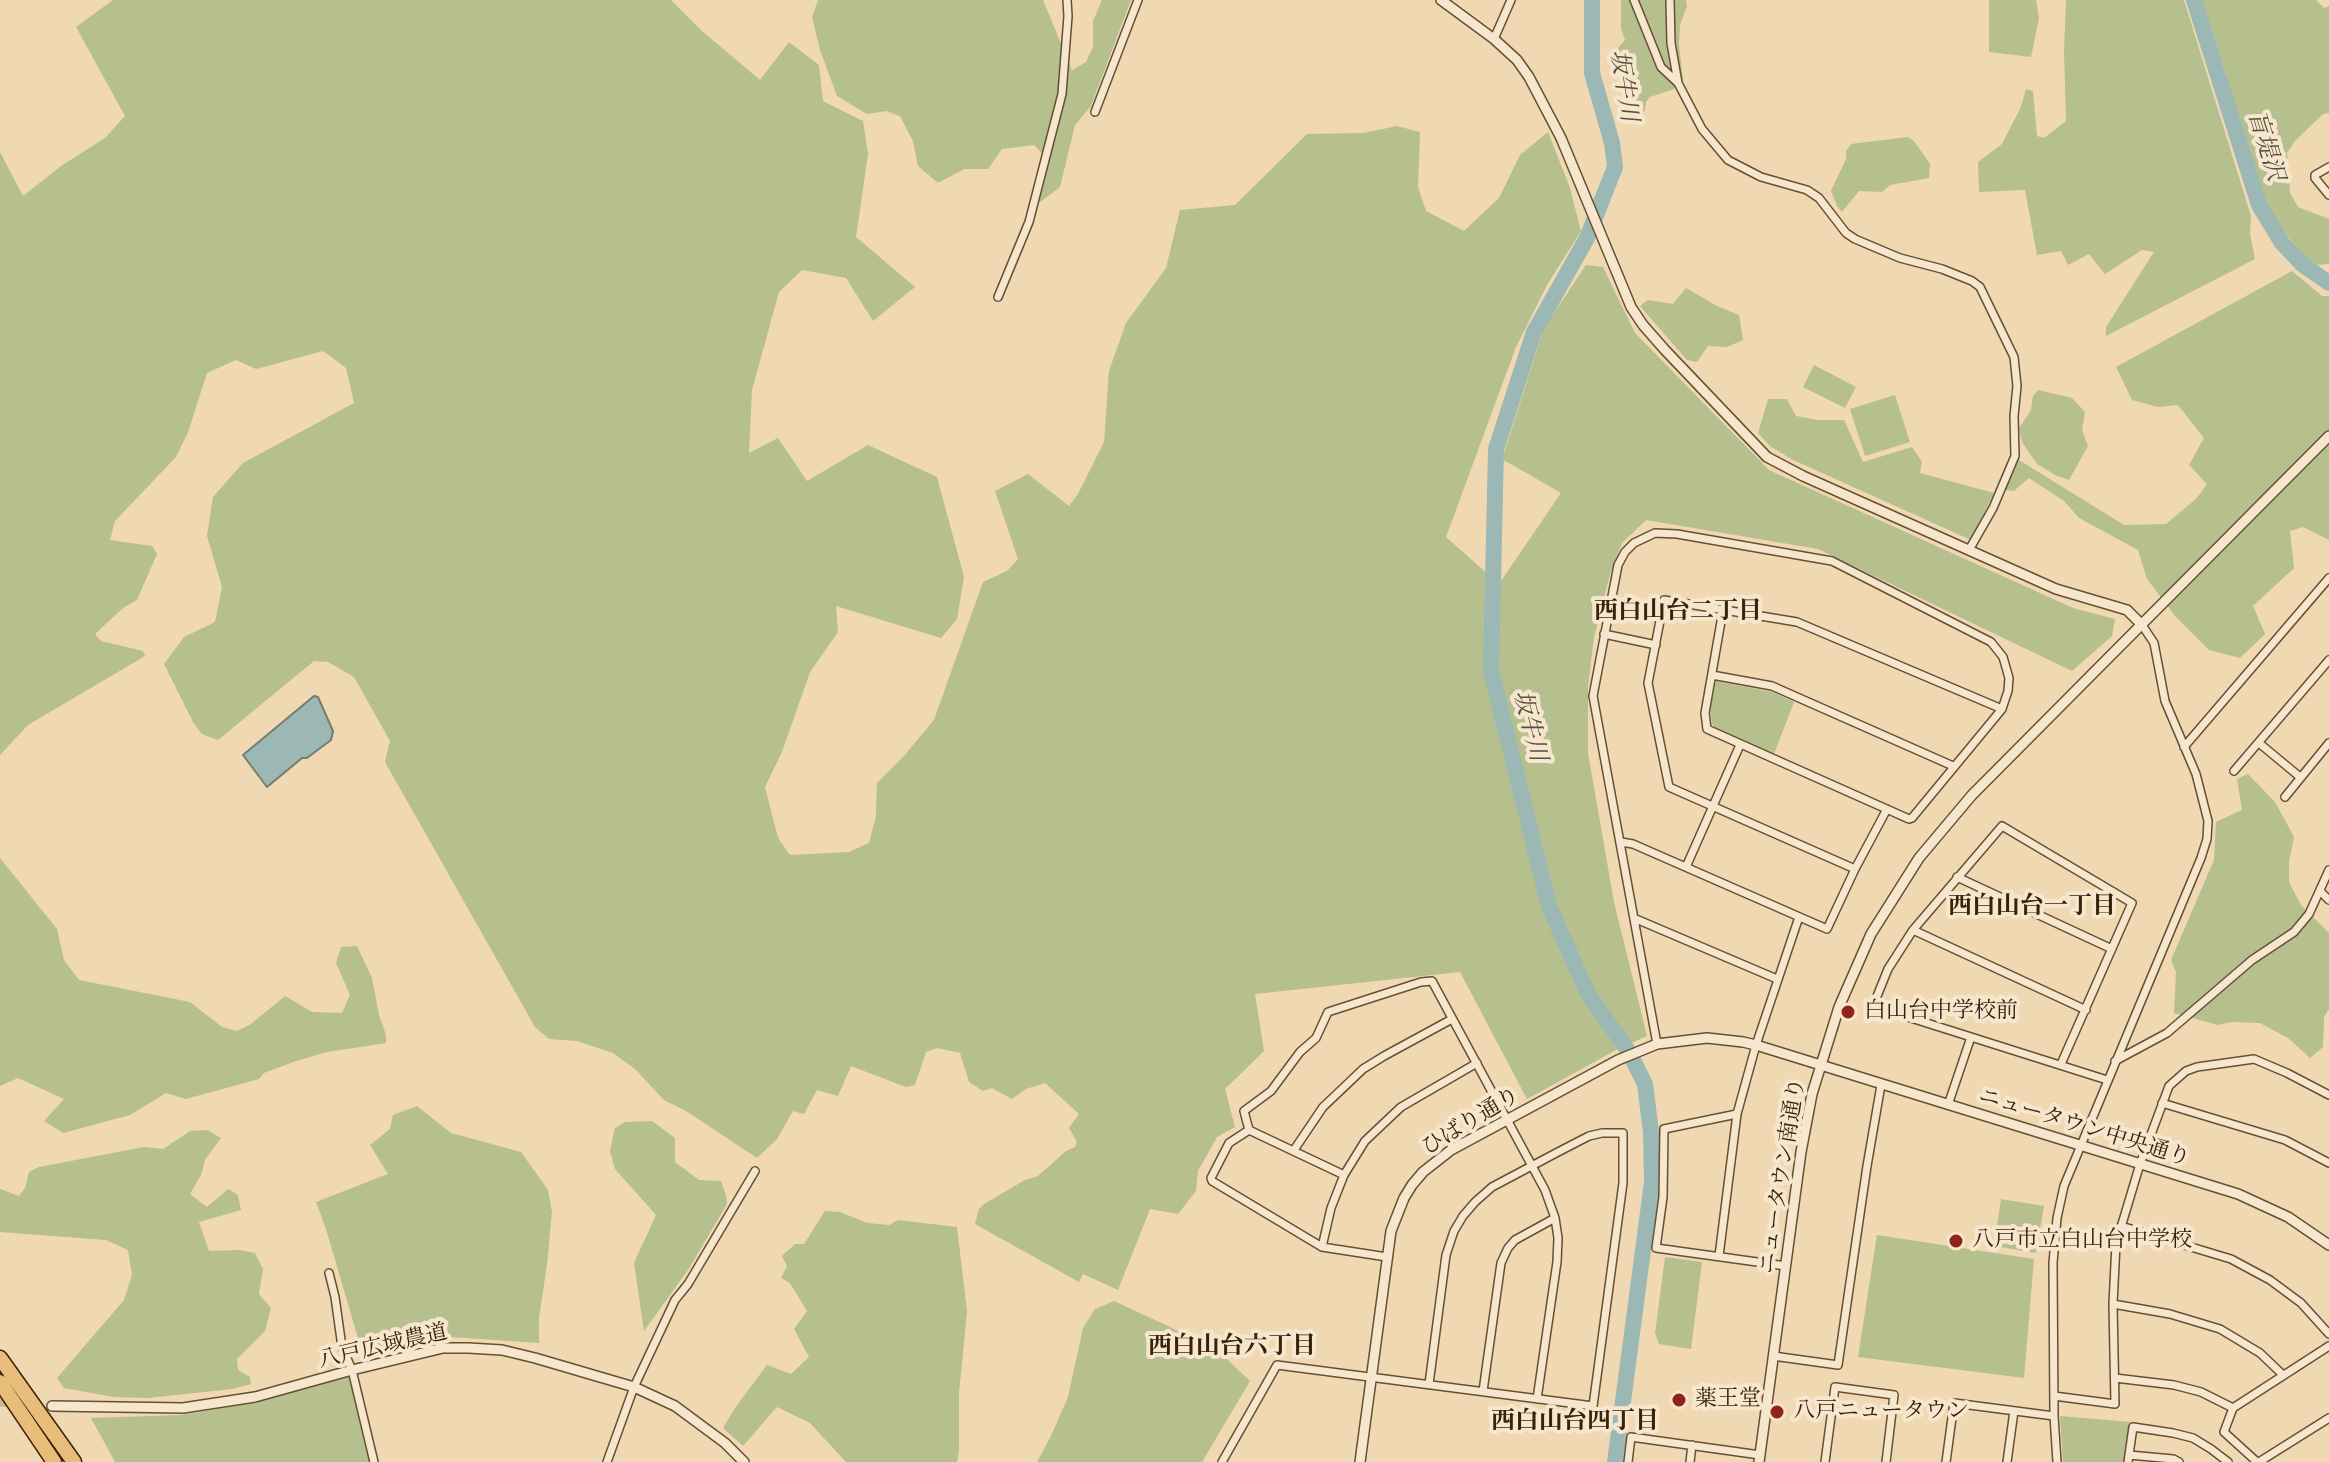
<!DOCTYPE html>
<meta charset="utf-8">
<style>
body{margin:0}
canvas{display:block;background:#efd8b2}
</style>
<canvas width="2329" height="1462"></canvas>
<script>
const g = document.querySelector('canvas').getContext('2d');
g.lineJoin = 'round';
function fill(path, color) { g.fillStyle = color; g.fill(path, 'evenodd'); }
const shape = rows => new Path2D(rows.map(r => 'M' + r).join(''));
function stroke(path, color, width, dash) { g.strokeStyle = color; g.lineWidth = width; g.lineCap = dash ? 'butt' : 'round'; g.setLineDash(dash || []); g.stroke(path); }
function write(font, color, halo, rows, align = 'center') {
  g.font = font + ' "IM FELL French Canon","Noto Serif JP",serif'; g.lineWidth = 8; g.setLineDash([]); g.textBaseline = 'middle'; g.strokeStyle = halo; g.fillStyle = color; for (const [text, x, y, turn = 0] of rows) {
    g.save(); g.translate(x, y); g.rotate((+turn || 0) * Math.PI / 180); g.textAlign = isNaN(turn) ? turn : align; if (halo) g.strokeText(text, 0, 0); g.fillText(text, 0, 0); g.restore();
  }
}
fill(shape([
 [113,0,671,0,702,31,760,80,789,42,819,65,823,101,863,121,868,154,856,237,915,287,873,321,846,278,802,270,779,292,752,390,749,453,778,438,807,481,868,445,937,477,964,577,957,619,941,638,836,606,838,632,810,672,782,752,765,787,778,838,790,855,849,852,869,843,876,816,877,783,903,757,934,720,983,582,1007,571,1018,559,995,491,1028,474,1069,506,1078,494,1104,442,1109,371,1126,323,1166,268,1180,210,1235,205,1307,134,1364,133,1397,126,1420,132,1418,187,1426,211,1464,231,1499,198,1520,155,1548,132,1570,188,1581,231,1547,285,1516,347,1446,537,1499,584,1561,493,1502,459,1544,328,1586,265,1603,267,1635,333,1769,470,2073,608,2115,619,2112,636,2072,671,1818,549,1646,520,1622,543,1610,574,1594,637,1588,688,1588,753,1614,902,1647,1036,1616,1050,1527,1099,1460,972,1255,994,1264,1051,1225,1089,1235,1127,1217,1137,1198,1171,1196,1191,1178,1214,1150,1209,1118,1290,1083,1274,1079,1282,975,1224,979,1209,984,1204,1025,1180,1038,1176,1066,1151,1075,1147,1077,1142,1069,1128,1079,1114,1045,1083,1026,1089,1012,1099,992,1088,983,1091,969,1082,960,1053,937,1048,926,1052,915,1085,906,1087,851,1066,838,1096,817,1090,804,1114,793,1111,777,1139,757,1158,686,1111,664,1100,635,1069,613,1053,577,1041,549,1039,535,1027,385,762,390,741,354,677,328,662,314,661,218,740,202,734,194,724,164,664,184,637,215,622,222,587,207,536,213,497,243,463,354,403,346,368,323,351,256,369,236,360,207,373,188,432,176,457,115,521,110,540,152,546,157,554,137,600,123,608,95,634,101,641,143,651,145,656,28,725,0,755,0,152,23,196,61,166,105,138,125,116,76,27],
 [818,0,1043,0,1072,70,1086,62,1093,47,1093,21,1102,0,1131,0,1091,106,1075,125,1060,187,1039,203,1049,161,1034,145,1002,149,988,169,964,169,938,183,918,166,913,141,900,116,886,111,867,114,837,96,820,50,812,17],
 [1621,0,1686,0,1687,6,1680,25,1679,45,1683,79,1674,89,1650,97,1646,102,1645,111,1640,116,1633,108,1630,74,1618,56,1618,48,1625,40,1621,28],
 [1989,0,2036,0,2039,18,2031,57,1989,52],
 [2066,0,2184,0,2251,216,2250,234,2255,259,2106,336,2106,327,2154,252,2142,250,2105,274,2089,254,2068,265,2061,251,2037,255,2025,190,1979,192,1978,162,2002,144,2021,107,2026,89,2033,91,2037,136,2044,138,2066,121,2064,52],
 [2200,0,2316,0,2324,8,2329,6,2329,113,2323,114,2295,141,2287,153,2290,193,2298,207,2329,219,2329,264,2314,265,2307,260,2281,228,2267,206,2252,169,2225,87,2226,73],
 [1908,137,1914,141,1930,164,1929,178,1890,185,1882,192,1859,191,1842,212,1837,206,1831,191,1846,159,1846,151,1851,144],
 [2292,271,2322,296,2329,296,2329,540,2303,527,2290,531,2294,568,2253,606,2265,634,2240,658,2209,650,2176,617,2147,579,2138,550,2079,518,2064,501,2029,478,2014,491,2005,490,2019,460,2124,525,2166,524,2197,498,2207,484,2189,465,2204,438,2178,405,2158,407,2132,400,2116,367],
 [1686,288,1717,306,1739,315,1743,340,1727,347,1708,346,1697,362,1687,360,1640,306,1648,300,1673,304],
 [1814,365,1856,387,1845,408,1803,387],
 [2038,390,2072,398,2085,412,2082,430,2088,446,2069,480,2057,476,2037,464,2022,442,2019,428,2031,410,2033,396],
 [1895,395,1910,442,1865,456,1850,409],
 [1768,399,1787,399,1796,416,1818,420,1844,420,1863,462,1912,447,1922,462,1920,473,1994,493,1971,540,1791,459,1770,446,1758,433],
 [1716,681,1772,692,1794,702,1774,754,1716,728,1712,724,1710,709],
 [2248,774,2275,802,2294,837,2289,862,2289,882,2301,905,2329,933,2329,1009,2324,1017,2323,1047,2310,1058,2288,1038,2260,1023,2232,1022,2218,1025,2174,1013,2176,972,2171,960,2214,860,2216,822,2242,810,2237,779],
 [0,858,57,929,64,960,79,980,190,1002,222,1027,237,1031,251,1024,285,996,312,1012,342,1013,350,995,336,963,341,947,357,946,372,978,379,1015,386,1035,386,1043,327,1052,296,1061,264,1073,259,1079,186,1099,166,1093,130,1115,63,1133,44,1121,64,1099,18,1078,0,1086],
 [417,1106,451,1133,521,1152,548,1190,552,1212,547,1264,539,1318,539,1343,450,1337,363,1355,326,1229,316,1202,388,1174,370,1145,390,1129,393,1115],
 [652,1121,675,1138,675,1162,699,1180,721,1181,726,1195,727,1204,688,1270,644,1331,634,1263,656,1215,615,1169,610,1151,615,1128,625,1122],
 [207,1130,221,1138,205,1160,201,1175,190,1194,207,1207,228,1189,238,1195,241,1210,199,1222,209,1251,240,1250,255,1253,263,1269,259,1294,271,1308,265,1331,237,1359,238,1370,250,1377,251,1384,232,1389,148,1398,114,1397,64,1388,57,1378,124,1300,132,1275,128,1250,106,1240,0,1232,0,1189,19,1196,25,1188,29,1172,39,1167,144,1147,163,1149,190,1131],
 [2001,1199,2044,1206,2036,1253,1994,1246],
 [825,1211,840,1212,867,1223,889,1225,898,1220,957,1227,967,1311,959,1394,959,1451,957,1462,846,1462,810,1423,777,1407,743,1446,723,1428,735,1408,767,1365,791,1374,809,1357,794,1329,807,1311,790,1283,781,1278,787,1266,782,1256,795,1244,804,1244],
 [1877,1235,2034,1259,2024,1378,1858,1357],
 [1665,1257,1702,1262,1691,1349,1659,1344,1655,1333],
 [1114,1301,1215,1348,1250,1381,1202,1462,1037,1462,1050,1438,1068,1397,1083,1328,1095,1309],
 [352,1374,371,1462,115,1462,91,1418,181,1415,255,1403],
 [2060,1416,2130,1422,2125,1462,2063,1462]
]), '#b6bf8e');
const water = shape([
 [314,696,318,697,333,731,331,740,307,758,302,758,267,787,243,755,314,696]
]);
fill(water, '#9cb8b5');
stroke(water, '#747c70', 2);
stroke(shape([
 [1592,0,1592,73,1612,143,1615,167,1587,238,1534,332,1496,449,1491,671,1549,906,1588,994,1629,1052,1645,1084,1651,1132,1652,1182,1615,1462],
 [2194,0,2259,205,2282,243,2303,265,2329,283]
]), '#9cb8b5', 16);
stroke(shape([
 [0,1402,17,1403]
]), '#cab490', 9, [9, 4.5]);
const minor = shape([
 [1634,0,1661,67,1678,83],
 [1670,0,1671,43,1678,83,1702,129,1728,160,1761,177,1807,190,1819,198,1846,233,1855,239,1900,258,1942,269,1972,281,1980,287,2014,357,2017,386,2014,416,2015,456,1993,508,1969,550],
 [1494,39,1511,0],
 [1095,112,1138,0],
 [2329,167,2315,175,2315,178,2329,195],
 [998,297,1029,222,1062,94,1068,16,1067,0],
 [1604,634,1656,645],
 [1712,675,1772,686,1953,766],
 [2259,743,2300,777],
 [2184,747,2329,578],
 [2234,771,2329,660],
 [2285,797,2329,743],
 [1621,842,1633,844,1827,929,1855,869,1887,809],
 [1686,867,1740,745],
 [1855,869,1669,787,1648,683,1664,600,1797,622,2002,709],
 [1957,877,2112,949],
 [2320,891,2329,900],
 [1636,919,1777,979],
 [1913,930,2086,1010],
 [1657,1044,1593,696,1618,565,1625,552,1634,543,1655,533,1677,534,1832,561,1991,642,2003,657,2009,678,2008,691,2002,709,1912,818,1909,819,1707,729,1705,713,1723,610],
 [2115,1061,2167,1033,2252,960,2294,932,2309,914,2329,870],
 [2061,1064,2132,903,2002,826,1913,930,1888,969,1873,1006,2107,1080],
 [2162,1103,2285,1140,2329,1163],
 [1948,1105,1971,1037],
 [1737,1114,1664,1129,1663,1197,1656,1248,1786,1266],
 [1249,1130,1244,1111,1271,1091,1300,1052,1316,1038,1328,1012,1421,982,1432,981,1545,1190,1555,1218,1558,1238,1557,1262,1537,1399],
 [1294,1150,1323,1107,1363,1069,1384,1056,1452,1019],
 [1344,1175,1249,1130,1229,1143,1211,1178,1212,1181,1322,1247,1387,1257],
 [2121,1226,2231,1259,2270,1280,2301,1303,2329,1334],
 [1322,1247,1331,1208,1344,1175,1365,1141,1401,1107,1477,1063],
 [1719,1256,1737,1114,1756,1045,1799,917],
 [329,1273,335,1297,342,1347,352,1370,374,1462],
 [2113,1304,2170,1314,2220,1329,2260,1353,2283,1375],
 [1773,1356,1838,1365,1867,1166,1881,1085],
 [2115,1378,2174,1385,2201,1392,2233,1408],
 [1483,1391,1501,1263,1508,1248,1515,1240,1555,1218],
 [2054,1396,2115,1404,2113,1304,2116,1244,2140,1164,2169,1086,2186,1071,2197,1067,2254,1059,2287,1073,2329,1095],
 [2129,1455,2173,1459,2179,1462],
 [607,1462,634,1387,675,1300,688,1284,755,1171],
 [1222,1462,1277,1365,1593,1406,1623,1183,1623,1133,1602,1133,1589,1136,1558,1152,1492,1187,1475,1202,1463,1216,1454,1231,1446,1255,1429,1384],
 [1628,1462,1631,1437,1760,1455],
 [1690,1462,1692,1445],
 [1825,1462,1835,1387,1894,1395,1886,1462],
 [1946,1462,1954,1403,2054,1416],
 [2007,1462,2014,1411],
 [2057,1462,2054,1416,2053,1263,2057,1218,2064,1186,2201,858,2207,839,2208,821,2196,774,2165,701,2154,643,2142,625],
 [2128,1462,2133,1427,2173,1433,2193,1438,2211,1449,2228,1462],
 [2257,1462,2224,1432,2233,1408,2329,1346],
 [2259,1462,2329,1418]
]);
const tertiary = shape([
 [1441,0,1494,39,1517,60,1529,77,1561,138,1631,307,1643,325,1665,350,1767,457,1803,476,2056,589,2127,610,2142,625],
 [52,1406,183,1408,255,1397,352,1370,443,1348,468,1348,502,1350,535,1358,634,1387,675,1406,725,1443,744,1462],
 [1360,1462,1391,1231,1404,1198,1412,1185,1423,1172,1451,1150,1618,1060,1657,1044,1707,1038,1743,1042,1756,1045,2238,1194,2288,1217,2329,1245],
 [1759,1462,1801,1152,1812,1094,1839,1007,1871,934,1919,858,1972,795,2329,436]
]);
const motorway = shape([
 [0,1358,74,1462],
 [0,1382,54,1462]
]);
stroke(minor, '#655033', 10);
stroke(tertiary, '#655033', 12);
stroke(motorway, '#372309', 17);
stroke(minor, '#f5e6cd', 7);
stroke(tertiary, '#f5e6cd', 9);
stroke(motorway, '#e8bc79', 14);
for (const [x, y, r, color] of [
 [1848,1012,8,"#8f2418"],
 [1956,1241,8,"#8f2418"],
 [1679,1400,8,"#8f2418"],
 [1777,1412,8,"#8f2418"]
]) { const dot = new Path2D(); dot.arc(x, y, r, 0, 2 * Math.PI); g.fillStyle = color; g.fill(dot); stroke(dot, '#f5e6cd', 3); }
write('22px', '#372309', '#f5e6cd', [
 ["白山台中学校前",1864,1012],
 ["八戸市立白山台中学校",1972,1241],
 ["薬王堂",1695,1400],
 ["八戸ニュータウン",1793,1412]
], 'left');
write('22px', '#372309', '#f5e6cd', [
 ["ひばり通り",1471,1122,-31],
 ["ニュータウン中央通り",2084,1128,17],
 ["ニュータウン南通り",1783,1176,-81],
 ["八戸広域農道",383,1347,-13]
]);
write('italic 24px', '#55503d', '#f5e6cd', [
 ["坂牛川",1623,86,81],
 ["盲堤沢",2265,146,73],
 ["坂牛川",1529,726,76]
]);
write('bold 24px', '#372309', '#f5e6cd', [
 ["西白山台二丁目",1678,612],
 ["西白山台一丁目",2032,907],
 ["西白山台六丁目",1232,1347],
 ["西白山台四丁目",1575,1422]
]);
</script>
